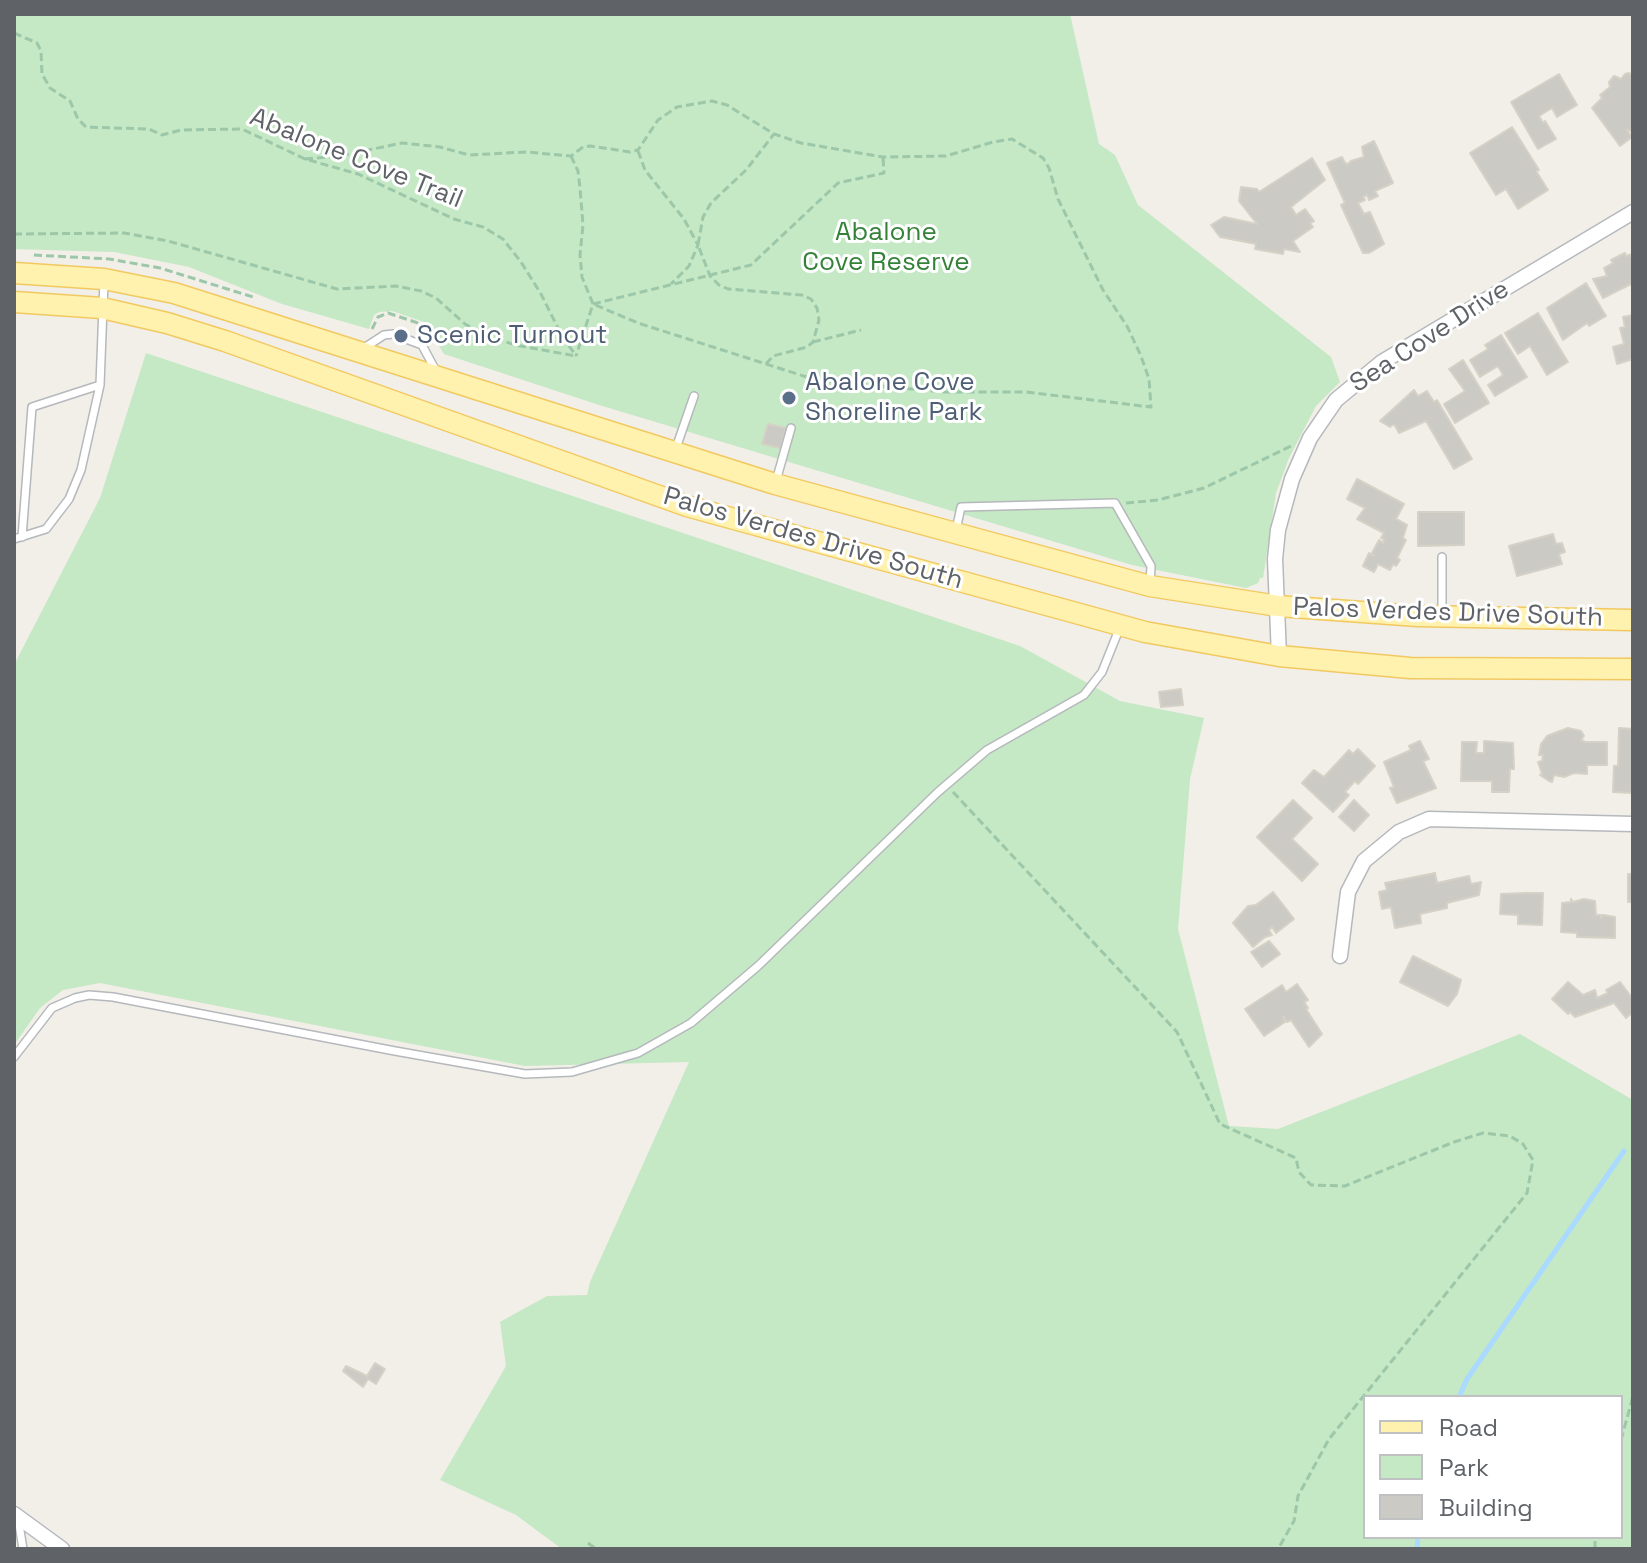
<!DOCTYPE html>
<style>
body{margin:0}
#map{position:relative;width:1647px;height:1563px;overflow:hidden;background:#f1efe8;font-family:"Space Grotesk",sans-serif}
canvas{display:block}
.frame{position:absolute;inset:0;border:16px solid #5f6368;pointer-events:none}
.legend{position:absolute;left:1363px;top:1395px;width:260px;height:144px;box-sizing:border-box;background:#fff;border:2px solid #bfc1c3;margin:0;padding:10px 14px;list-style:none;font-size:24px;color:#5f6368}
.legend li{display:flex;align-items:center;gap:16px;height:40px}
.legend b{width:40px;border:2px solid #bfc1c3}
</style>
<div id="map">
<canvas width="1647" height="1563"></canvas>
<div class="frame"></div>
<ul class="legend">
<li><b style="height:10px;background:#fff2af"></b>Road</li>
<li><b style="height:22px;background:#c5e8c5"></b>Park</li>
<li><b style="height:22px;background:#cccac5"></b>Building</li>
</ul>
</div>
<script>
const g = document.querySelector('canvas').getContext('2d');
g.lineJoin = 'round';
function fill(path, color) { g.fillStyle = color; g.fill(path, 'evenodd'); }
const shape = rows => new Path2D(rows.map(r => 'M' + r).join(''));
function stroke(path, color, width, dash) { g.strokeStyle = color; g.lineWidth = width; g.lineCap = dash ? 'butt' : 'round'; g.setLineDash(dash || []); g.stroke(path); }
function write(font, color, halo, rows, align = 'center') {
  g.font = font + ' "Space Grotesk",sans-serif'; g.lineWidth = 6; g.setLineDash([]); g.textBaseline = 'middle'; g.strokeStyle = halo; g.fillStyle = color; for (const [text, x, y, turn = 0] of rows) {
    g.save(); g.translate(x, y); g.rotate((+turn || 0) * Math.PI / 180); g.textAlign = isNaN(turn) ? turn : align; if (halo) g.strokeText(text, 0, 0); g.fillText(text, 0, 0); g.restore();
  }
}
fill(shape([
 [14,14,1070,14,1099,144,1115,155,1138,205,1331,357,1340,382,1316,406,1289,458,1276,493,1263,578,1260,578,1258,583,1246,588,1132,565,599,405,444,354,424,322,392,311,379,312,374,315,369,329,282,304,189,267,114,252,14,249],
 [146,353,1020,646,1120,701,1204,718,1190,779,1178,929,1229,1126,1278,1129,1520,1034,1633,1100,1633,1549,562,1549,516,1515,440,1480,506,1366,500,1322,547,1296,587,1295,590,1282,689,1062,525,1066,100,983,63,990,40,1008,14,1045,14,665,100,498],
 [1365,1397,1621,1397,1621,1537,1365,1537]
]), '#c5e8c5');
stroke(shape([
 [1459,1397,1467,1379,1624,1151],
 [1417,1549,1418,1537]
]), '#aadaff', 5);
const building = shape([
 [1629,73,1633,76,1633,131,1627,130,1632,137,1620,146,1592,108,1602,98,1600,95,1610,87,1609,82,1614,76,1621,79,1625,74,1629,73],
 [1559,74,1577,105,1557,117,1552,108,1539,116,1543,123,1545,121,1556,139,1538,149,1511,102,1559,74],
 [1512,127,1539,170,1536,171,1548,190,1518,209,1506,189,1496,195,1470,153,1512,127],
 [1374,141,1393,183,1375,191,1378,196,1369,200,1367,195,1363,197,1365,200,1358,203,1364,214,1370,212,1384,244,1369,253,1363,253,1341,205,1345,203,1327,163,1342,157,1345,163,1348,164,1351,161,1364,157,1362,147,1374,141],
 [1312,158,1325,180,1291,207,1296,215,1305,209,1314,221,1310,223,1313,227,1293,241,1300,252,1284,249,1283,254,1255,249,1256,244,1220,237,1211,225,1224,217,1257,224,1239,201,1241,187,1257,189,1259,192,1312,158],
 [1625,253,1626,256,1633,254,1633,283,1603,298,1593,279,1607,276,1604,268,1613,263,1611,260,1625,253],
 [1586,283,1606,316,1589,326,1587,323,1563,340,1547,308,1586,283],
 [1538,313,1568,362,1547,375,1530,346,1518,354,1505,333,1538,313],
 [1633,315,1633,359,1617,364,1613,347,1624,344,1620,328,1625,327,1623,317,1633,315],
 [1501,335,1527,377,1495,396,1488,385,1503,375,1498,366,1480,377,1470,360,1488,349,1485,345,1501,335],
 [1463,360,1489,403,1455,423,1444,404,1465,391,1449,369,1463,360],
 [1414,390,1418,396,1427,391,1434,402,1437,400,1472,459,1454,469,1426,421,1399,433,1394,424,1390,427,1380,421,1414,390],
 [768,424,786,428,781,448,762,444,768,424],
 [1357,479,1404,504,1396,519,1407,525,1403,538,1406,540,1397,558,1400,560,1396,566,1393,564,1390,570,1378,564,1374,572,1363,566,1369,553,1374,556,1372,553,1379,540,1383,543,1384,539,1381,538,1384,533,1357,519,1365,508,1347,499,1357,479],
 [1418,512,1464,512,1464,545,1418,546,1418,512],
 [1553,534,1556,544,1562,543,1565,552,1559,554,1562,564,1517,576,1509,546,1553,534],
 [1181,689,1183,705,1161,707,1159,692,1181,689],
 [1568,728,1581,731,1584,736,1581,740,1585,742,1607,742,1607,765,1587,765,1587,774,1574,773,1564,777,1554,775,1552,782,1549,781,1540,775,1542,774,1538,762,1542,761,1543,755,1539,755,1541,744,1547,736,1568,728],
 [1619,728,1633,729,1633,793,1613,792,1614,766,1618,766,1619,728],
 [1420,741,1429,759,1423,761,1436,788,1397,803,1390,788,1394,787,1384,762,1411,750,1409,746,1420,741],
 [1484,741,1513,743,1514,769,1510,769,1509,792,1492,792,1492,781,1461,781,1462,742,1477,742,1476,753,1484,753,1484,741],
 [1358,749,1375,766,1358,784,1355,781,1345,792,1349,795,1333,812,1302,783,1314,770,1324,777,1349,750,1353,754,1358,749],
 [1293,800,1312,818,1292,839,1318,864,1302,881,1257,837,1293,800],
 [1354,800,1369,815,1354,831,1339,817,1354,800],
 [1435,873,1437,883,1469,876,1471,884,1481,882,1479,895,1447,903,1447,908,1420,914,1421,923,1395,928,1391,907,1382,909,1379,892,1387,890,1385,883,1435,873],
 [1628,874,1633,874,1633,902,1628,902,1628,874],
 [1273,892,1294,919,1276,933,1272,927,1269,930,1272,935,1265,937,1253,947,1233,923,1248,906,1256,905,1273,892],
 [1526,893,1543,893,1542,925,1518,924,1518,915,1500,914,1501,894,1526,893],
 [1571,899,1573,902,1584,899,1595,901,1596,915,1601,915,1601,918,1603,915,1615,917,1615,938,1577,937,1577,933,1561,932,1562,903,1571,902,1571,899],
 [1269,941,1280,954,1262,967,1251,952,1269,941],
 [1413,956,1461,980,1457,994,1448,1006,1400,982,1413,956],
 [1568,982,1583,995,1595,990,1597,998,1608,993,1606,990,1620,982,1633,999,1633,1012,1626,1018,1614,1003,1575,1017,1570,1012,1568,1014,1552,999,1568,982],
 [1297,984,1308,1000,1304,1002,1308,1008,1306,1009,1322,1034,1309,1047,1291,1020,1287,1022,1283,1016,1285,1022,1264,1036,1245,1009,1282,985,1286,992,1297,984],
 [375,1363,385,1369,376,1384,368,1379,363,1387,343,1371,346,1366,367,1376,375,1363]
]);
fill(building, '#cccac5');
stroke(building, '#d6d1c6', 2);
const lane = shape([
 [364,348,384,335,393,334,422,345,437,373],
 [675,451,694,396],
 [776,481,791,428],
 [956,530,961,507,1115,503,1151,566,1150,584],
 [22,537,32,407,100,385],
 [14,539,46,529,69,499,81,470,100,385,104,281],
 [1442,615,1442,557],
 [14,1057,52,1008,75,998,89,995,113,997,395,1051,525,1074,572,1072,638,1053,691,1023,758,966,938,792,987,750,1084,695,1102,672,1120,627],
 [18,1518,23,1549]
]);
const street = shape([
 [1279,656,1275,559,1278,530,1292,479,1310,438,1336,400,1382,362,1633,212],
 [1340,956,1348,892,1364,861,1399,832,1429,819,1633,824],
 [14,1514,62,1549]
]);
const primary = shape([
 [14,273,104,279,174,293,775,484,1150,586,1278,606,1418,616,1633,620],
 [14,302,102,308,167,323,225,341,687,506,1145,632,1279,656,1410,668,1633,669]
]);
stroke(lane, '#b5b8bc', 10);
stroke(street, '#b5b8bc', 17);
stroke(primary, '#f2c960', 23);
stroke(shape([
 [14,33,37,43,41,51,42,74,50,88,70,101,78,119,86,127,149,129,162,135,181,130,242,129,305,159,358,174,454,219,483,227,503,239,521,262,541,294,561,334,576,356],
 [638,151,645,170,684,219,698,245,689,266,671,284],
 [571,156,578,171,580,188,583,225,580,255,582,277,593,304,576,356],
 [305,159,339,156,402,143,440,147,469,155,526,152,571,156,583,147,590,146,630,152,638,150,658,120,677,107,712,101,727,105,774,134,801,143,883,157,946,156,993,142,1012,139,1043,158,1049,168,1058,199,1103,290,1127,326,1141,356,1149,379,1151,407,1026,392,945,392,816,380,638,323,593,304],
 [14,234,124,233,168,241,337,289,396,286,421,291,436,298,465,324,483,334,515,345,576,356],
 [34,255,109,259,160,268,253,297],
 [593,304,751,265,838,183,884,173,883,157],
 [372,329,378,317,388,313,424,325,431,337],
 [813,342,861,330],
 [766,364,773,356,807,347,813,342,819,320,817,308,811,299,802,295,728,289,719,285,710,276,698,245,703,217,711,203,746,170,774,134],
 [1126,503,1158,500,1204,488,1291,446],
 [953,792,1177,1032,1220,1124,1296,1158,1299,1172,1311,1185,1345,1186,1454,1142,1483,1133,1510,1136,1523,1144,1533,1160,1527,1193,1329,1439,1298,1496,1294,1521,1278,1549],
 [1621,1440,1632,1400,1633,1382],
 [588,1543,596,1549],
 [1595,1549,1595,1537]
]), '#9cc7a9', 3, [8, 4]);
stroke(lane, '#fff', 7);
stroke(street, '#fff', 14);
stroke(primary, '#fff2af', 20);
for (const [x, y, r, color] of [
 [401,336,8,"#5c6f8a"],
 [789,398,8,"#5c6f8a"]
]) { const dot = new Path2D(); dot.arc(x, y, r, 0, 2 * Math.PI); g.fillStyle = color; g.fill(dot); stroke(dot, '#fff', 3); }
write('26px', '#5f6368', '#fff', [
 ["Abalone Cove Trail",356,159,22],
 ["Sea Cove Drive",1430,337,-33],
 ["Palos Verdes Drive South",813,539,16],
 ["Palos Verdes Drive South",1448,613,2]
]);
write('26px', '#348238', '#fff', [
 ["Abalone",886,233],
 ["Cove Reserve",886,263]
]);
write('26px', '#4e5e75', '#fff', [
 ["Scenic Turnout",417,336],
 ["Abalone Cove",805,383],
 ["Shoreline Park",805,413]
], 'left');
</script>
